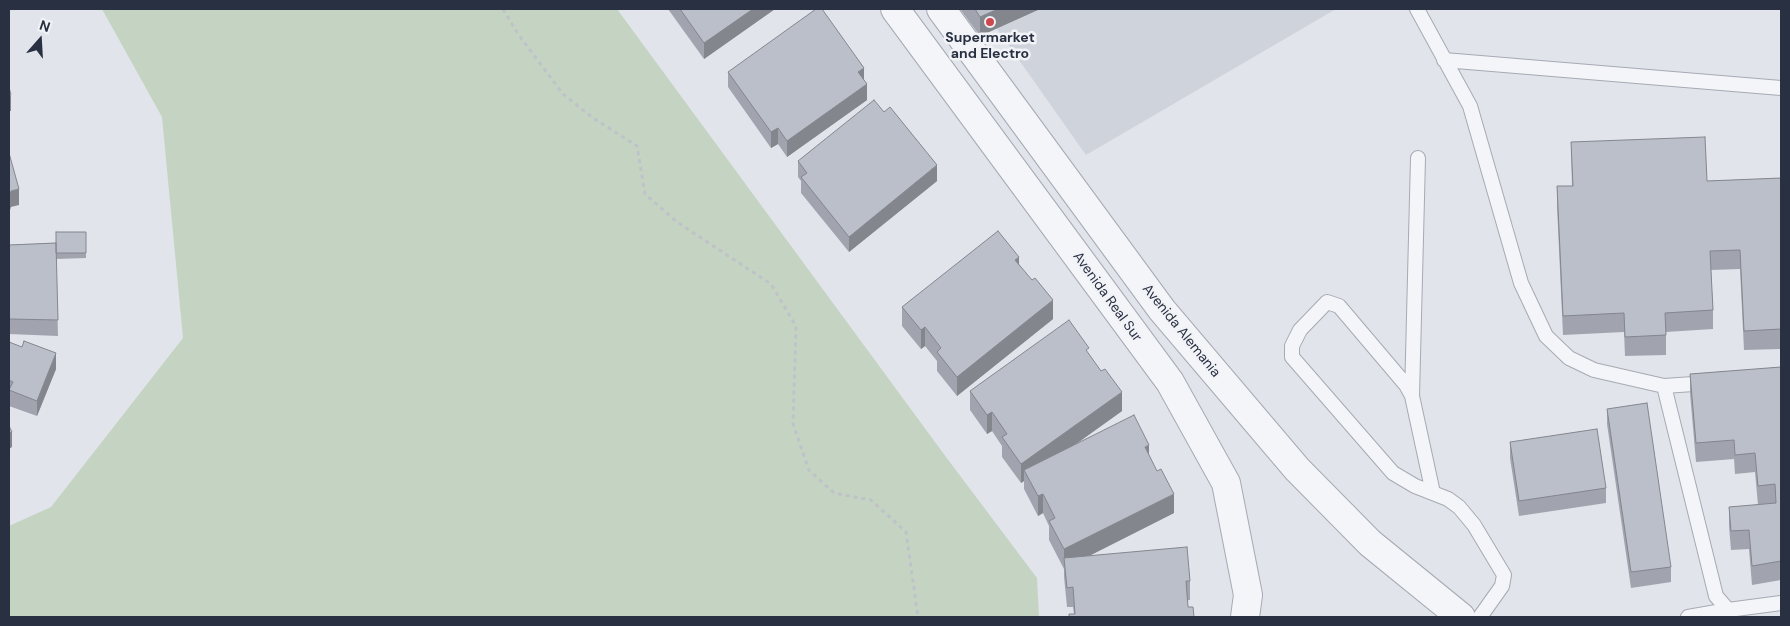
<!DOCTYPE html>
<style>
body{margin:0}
#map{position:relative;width:1790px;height:626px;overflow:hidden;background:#e1e4ea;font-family:"DM Sans",sans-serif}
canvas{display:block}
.frame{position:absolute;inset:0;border:10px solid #293042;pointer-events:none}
.north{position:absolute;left:15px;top:15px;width:50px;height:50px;-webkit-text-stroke:4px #f1f3f7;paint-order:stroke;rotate:19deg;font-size:14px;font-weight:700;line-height:20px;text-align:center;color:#293042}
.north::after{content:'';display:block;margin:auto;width:18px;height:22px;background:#293042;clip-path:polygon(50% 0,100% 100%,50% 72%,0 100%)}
</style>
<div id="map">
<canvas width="1790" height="626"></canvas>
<div class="frame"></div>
<div class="north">N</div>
</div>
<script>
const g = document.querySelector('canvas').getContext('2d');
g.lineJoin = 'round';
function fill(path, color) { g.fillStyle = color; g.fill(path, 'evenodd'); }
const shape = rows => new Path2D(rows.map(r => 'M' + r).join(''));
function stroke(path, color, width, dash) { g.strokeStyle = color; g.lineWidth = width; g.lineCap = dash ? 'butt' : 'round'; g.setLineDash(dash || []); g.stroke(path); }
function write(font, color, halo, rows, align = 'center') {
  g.font = font + ' "DM Sans",sans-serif'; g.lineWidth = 5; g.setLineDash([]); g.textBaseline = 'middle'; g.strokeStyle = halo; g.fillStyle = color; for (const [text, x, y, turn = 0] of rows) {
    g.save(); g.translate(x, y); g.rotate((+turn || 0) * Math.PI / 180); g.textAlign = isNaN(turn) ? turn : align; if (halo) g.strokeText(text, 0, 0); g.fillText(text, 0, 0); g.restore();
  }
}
fill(shape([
 [983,9,1336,9,1086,155]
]), '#cfd3dc');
fill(shape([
 [102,9,617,9,946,457,1037,578,1039,617,9,617,9,526,51,507,183,338,162,117]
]), '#c5d4c2');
const service = shape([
 [1417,9,1470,106,1521,283,1546,336,1569,358,1594,370,1664,386,1716,596,1728,610,1781,603],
 [1444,60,1781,88],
 [1664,386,1708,383],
 [1412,396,1418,158],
 [1433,493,1412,396,1406,385,1339,306,1327,302,1300,330,1292,346,1292,357,1393,473,1415,486,1448,499,1459,507,1474,525,1504,575,1502,586,1480,617],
 [1688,617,1728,610]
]);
const minor = shape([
 [895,9,1170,382,1226,483,1248,595,1245,617]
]);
const tertiary = shape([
 [941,9,1162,310,1297,469,1370,543,1461,617]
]);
stroke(service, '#a6aab4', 16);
stroke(minor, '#a6aab4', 30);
stroke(tertiary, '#a6aab4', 30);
stroke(shape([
 [503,9,518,34,563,94,593,118,637,146,645,194,677,222,771,284,796,326,793,424,809,470,834,493,871,500,906,532,918,617]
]), '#bfc2c9', 3, [4, 4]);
stroke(service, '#f4f5f8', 14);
stroke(minor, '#f4f5f8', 28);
stroke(tertiary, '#f4f5f8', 28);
fill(shape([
 [668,9,775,9,704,59],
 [960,9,1040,9,980,36],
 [728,72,864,81,867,100,787,157,778,144,771,148,728,87],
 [1571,142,1707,181,1781,178,1781,349,1744,350,1740,269,1711,270,1713,310,1713,329,1666,332,1666,355,1625,356,1624,332,1563,335,1557,206,1557,186,1572,186],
 [798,161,937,181,849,252,801,193,801,181,798,177],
 [86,232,86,258,56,259,58,336,9,334,9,245,56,243],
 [1019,264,1053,319,957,396,937,371,937,361,925,346,921,349,902,326,902,307],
 [9,342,56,369,37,416,9,406],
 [1089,354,1122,411,1075,445,1149,455,1174,513,1089,556,1190,581,1190,600,1074,614,1073,607,1067,607,1064,577,1064,568,1064,569,1049,540,1049,526,1043,513,1038,516,1024,489,1024,481,1021,483,1002,457,1002,446,992,431,987,434,970,410,970,391],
 [1781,367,1781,580,1752,585,1749,549,1731,550,1729,526,1729,507,1758,505,1755,472,1735,474,1734,459,1696,462,1690,393,1690,374],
 [1607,409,1671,567,1671,582,1631,588,1607,424],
 [1510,442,1606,488,1606,503,1519,516,1510,458]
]), '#a1a4ae');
fill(shape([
 [753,9,775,9,704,59,704,43],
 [998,9,1040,9,980,36,980,17],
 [864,68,864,84,858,72],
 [867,84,867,100,787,157,787,141],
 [11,95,11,111,9,111,9,96],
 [778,128,778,144,771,148,771,132],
 [937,165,937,181,849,252,849,237],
 [19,189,19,205,11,207,9,213,9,197,11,191],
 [1019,257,1019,277,1015,260],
 [1053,300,1053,319,957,396,957,377],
 [925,327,925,346,921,349,921,330],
 [56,353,56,369,37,416,37,401],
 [1122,392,1122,411,1028,478,1024,470,1024,481,1021,483,1021,464],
 [992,412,992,431,987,434,987,415],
 [12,432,12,447,9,449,9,433],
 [1149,445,1149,465,1145,447],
 [1043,494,1043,513,1038,516,1038,496],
 [1174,494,1174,513,1065,568,1064,558,1064,569,1064,549]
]), '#83868d');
const building = shape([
 [680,9,753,9,704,43,680,9],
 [816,9,822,9,864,68,858,72,867,84,787,141,778,128,771,132,728,72,816,9],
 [975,9,998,9,980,17,975,9],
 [9,87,11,95,9,96,9,87],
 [874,100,884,112,890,107,937,165,849,237,801,177,807,173,798,161,874,100],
 [1705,137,1707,181,1781,178,1781,329,1744,331,1740,250,1710,251,1713,310,1665,313,1666,335,1625,337,1624,313,1563,316,1557,186,1573,186,1571,142,1705,137],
 [9,153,19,189,11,191,9,197,9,153],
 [998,231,1019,257,1015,260,1032,280,1035,278,1053,300,957,377,937,352,941,348,925,327,921,330,902,307,998,231],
 [56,232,86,232,86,253,56,253,56,232],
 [56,243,58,320,9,319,9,245,56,243],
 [1069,320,1089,348,1086,350,1101,371,1105,369,1122,392,1021,464,1002,437,1007,434,992,412,987,415,970,391,1069,320],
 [24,341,56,353,37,401,9,390,13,382,9,380,9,342,22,347,24,341],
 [1781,367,1781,561,1752,566,1749,530,1731,531,1729,507,1776,503,1775,484,1758,486,1755,453,1735,455,1734,440,1696,443,1690,374,1781,367],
 [1647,403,1671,567,1631,572,1607,409,1647,403],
 [1134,415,1149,445,1145,447,1157,471,1161,469,1174,494,1064,549,1049,521,1055,518,1043,494,1038,496,1024,470,1134,415],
 [9,426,12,432,9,433,9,426],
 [1597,429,1606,488,1519,501,1510,442,1597,429],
 [1187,547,1190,581,1186,581,1188,607,1193,607,1194,617,1069,617,1069,614,1075,614,1073,587,1067,588,1064,558,1187,547]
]);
fill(building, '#bbbfca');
stroke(building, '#83868d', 1);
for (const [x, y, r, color] of [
 [990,22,5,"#ce474e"]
]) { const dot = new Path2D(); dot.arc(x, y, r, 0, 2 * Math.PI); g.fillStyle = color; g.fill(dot); stroke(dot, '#f1f3f7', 2); }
write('bold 14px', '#293042', '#f1f3f7', [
 ["Supermarket",990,38],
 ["and Electro",990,54]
]);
write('14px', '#293042', '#f1f3f7', [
 ["Avenida Real Sur",1107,297,54],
 ["Avenida Alemania",1181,331,51]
]);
</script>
